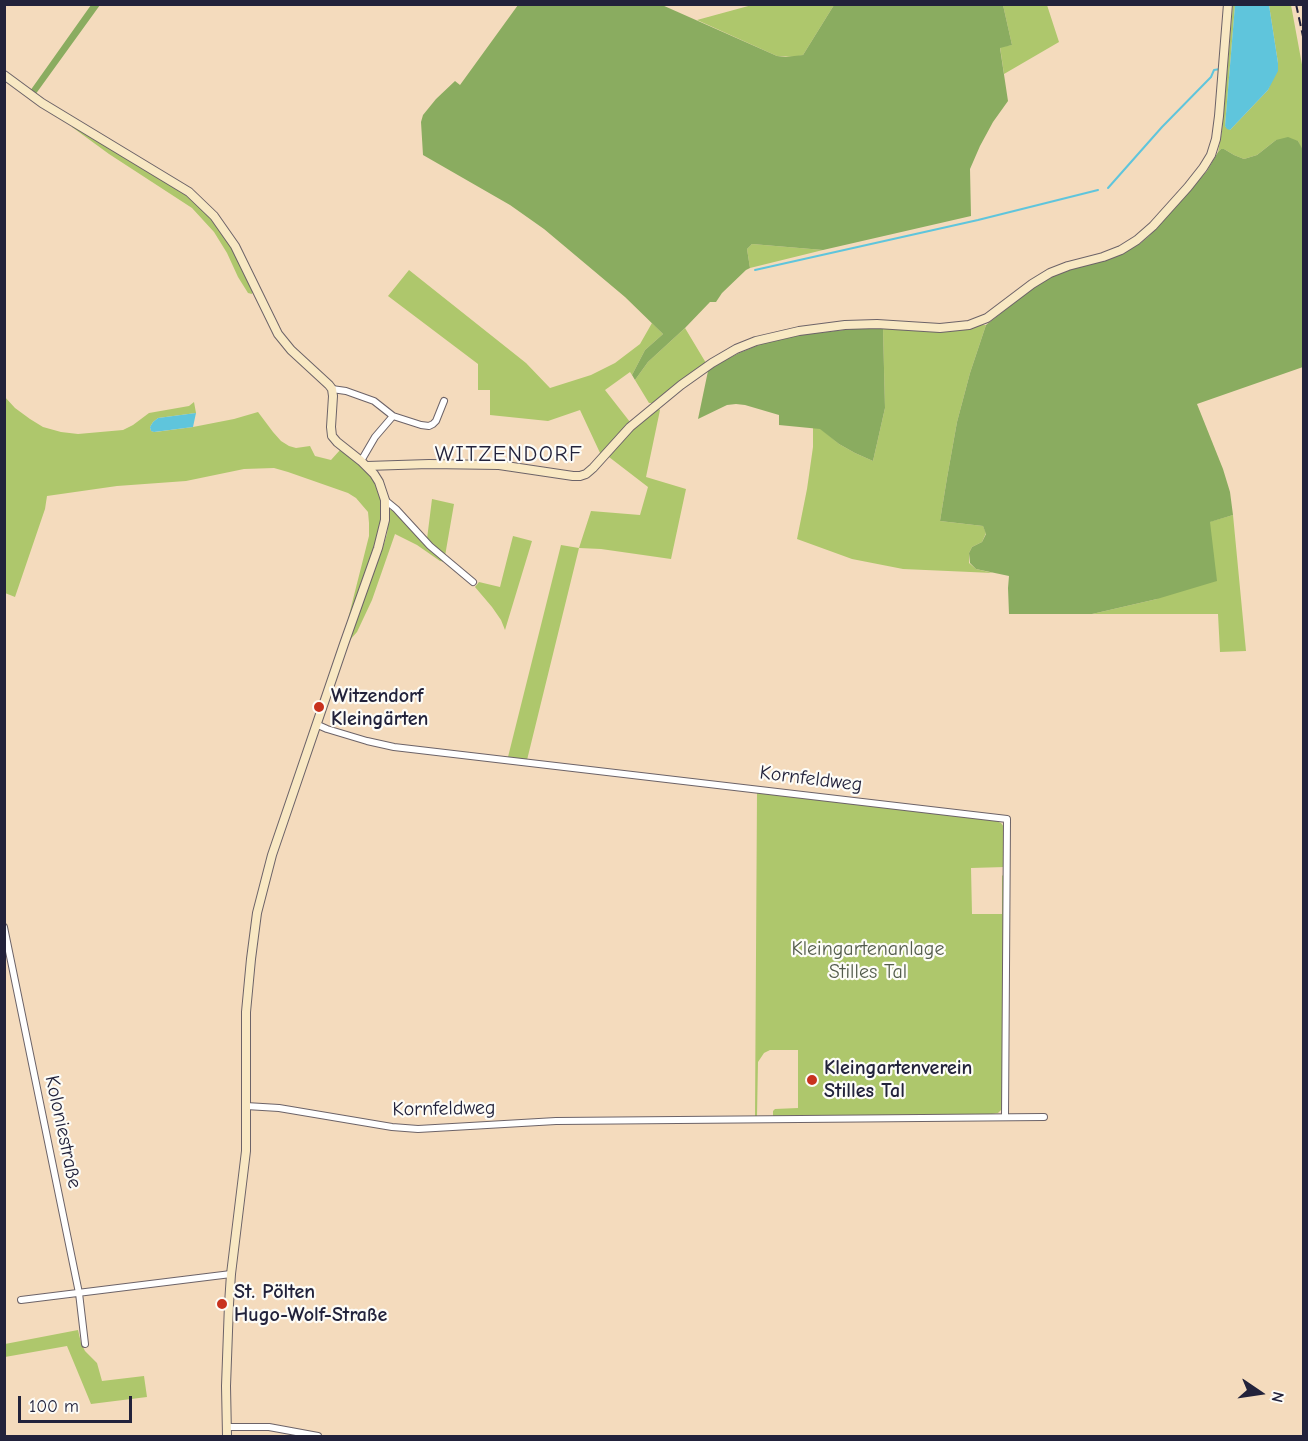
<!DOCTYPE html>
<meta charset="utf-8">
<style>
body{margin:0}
#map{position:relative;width:1308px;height:1441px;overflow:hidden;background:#f4dbbd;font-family:"Comic Neue",sans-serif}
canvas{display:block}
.frame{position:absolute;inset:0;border:6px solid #22223b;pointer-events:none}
.north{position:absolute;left:1230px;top:1363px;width:60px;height:60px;-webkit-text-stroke:4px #fdfcf7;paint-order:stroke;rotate:103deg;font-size:16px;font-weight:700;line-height:24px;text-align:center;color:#22223b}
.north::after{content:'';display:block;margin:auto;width:21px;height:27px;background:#22223b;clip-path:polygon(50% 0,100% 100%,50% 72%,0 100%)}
.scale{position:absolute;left:18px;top:1396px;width:114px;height:27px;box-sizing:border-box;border:3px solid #22223b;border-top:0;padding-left:8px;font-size:18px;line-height:21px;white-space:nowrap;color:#22223b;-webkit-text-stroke:4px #fdfcf7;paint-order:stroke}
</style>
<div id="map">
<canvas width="1308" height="1441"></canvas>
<div class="frame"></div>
<div class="north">N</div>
<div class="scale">100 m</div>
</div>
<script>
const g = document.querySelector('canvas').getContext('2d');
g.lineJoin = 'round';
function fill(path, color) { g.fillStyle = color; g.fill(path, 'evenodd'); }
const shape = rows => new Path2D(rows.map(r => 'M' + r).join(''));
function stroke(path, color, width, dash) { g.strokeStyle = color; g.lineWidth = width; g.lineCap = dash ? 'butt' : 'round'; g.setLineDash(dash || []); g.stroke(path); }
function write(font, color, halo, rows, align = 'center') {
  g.font = font + ' "Comic Neue",sans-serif'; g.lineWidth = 4.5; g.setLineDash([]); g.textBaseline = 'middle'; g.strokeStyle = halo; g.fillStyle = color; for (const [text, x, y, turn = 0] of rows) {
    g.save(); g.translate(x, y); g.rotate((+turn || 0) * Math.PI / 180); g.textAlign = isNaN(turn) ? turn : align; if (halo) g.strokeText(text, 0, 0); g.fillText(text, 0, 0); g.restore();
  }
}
fill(shape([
 [752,5,834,5,803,55,794,57,777,56,697,20],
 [1003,5,1047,5,1059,42,1004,74,1000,47,1012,45],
 [1233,5,1235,5,1225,126,1230,130,1268,90,1278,63,1269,5,1291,5,1303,70,1303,152,1298,141,1276,140,1257,155,1244,159,1234,155,1224,149,1221,149,1218,152,1222,131],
 [73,125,168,183,196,202,212,218,231,247,253,290,252,294,248,293,238,277,227,253,214,232,192,208,109,154,72,127],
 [752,244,823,250,750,268,747,249],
 [409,270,526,363,550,388,591,375,615,363,640,344,652,323,663,334,645,350,632,375,630,372,605,390,630,422,601,455,580,410,548,421,490,415,490,390,478,390,478,364,388,296],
 [986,325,970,373,957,422,947,478,940,521,983,526,986,533,982,542,972,547,969,553,969,563,976,569,993,573,903,569,852,559,797,539,807,489,813,447,813,428,820,428,839,444,855,453,873,461,885,408,883,328],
 [685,328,706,363,653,403,649,403,635,380,648,362],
 [4,396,15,408,30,419,43,427,61,432,78,434,123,430,133,425,149,413,189,406,194,402,196,413,158,418,153,422,150,427,151,431,155,432,193,427,234,419,258,412,273,432,281,441,289,446,296,448,310,446,315,456,331,460,340,450,365,469,371,476,376,483,381,500,381,520,379,532,343,639,369,536,369,523,368,512,356,498,348,493,288,472,274,468,244,469,186,481,117,486,47,496,45,509,15,597,5,593],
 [658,408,660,410,646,477,686,489,671,559,601,549,579,548,527,760,508,757,561,545,579,548,591,511,640,515,648,487,609,457,632,430],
 [432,499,454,504,445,556,427,539],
 [390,510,395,510,445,562,440,561,417,545,395,534,372,600,357,632,349,641,382,550,387,534],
 [1233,515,1246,651,1220,652,1218,614,1092,614,1157,599,1209,522],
 [513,536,532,541,505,630,501,620,492,607,475,587,479,582,500,587],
 [757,792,996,821,1001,823,1004,827,1005,867,971,868,972,914,1002,914,1002,875,1004,877,1003,1103,1002,1109,998,1113,992,1114,773,1116,773,1111,775,1109,798,1108,798,1050,770,1050,764,1053,758,1062,757,1116,755,1116],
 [78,1330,81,1343,85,1351,97,1363,102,1381,144,1376,147,1397,91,1404,67,1346,5,1357,5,1344]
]), '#aec76c');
fill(shape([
 [91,5,100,5,35,95,30,91],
 [518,5,662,5,777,56,786,57,803,55,834,5,1003,5,1012,45,1000,48,1008,101,993,122,980,146,970,169,971,216,823,250,752,244,747,249,750,268,746,270,722,293,716,302,710,302,685,328,648,362,635,380,632,375,645,350,663,334,625,297,544,229,510,205,423,155,421,122,423,115,436,99,455,81,460,85],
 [1288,137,1298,141,1304,152,1303,367,1197,404,1223,469,1230,492,1233,515,1210,522,1217,581,1157,599,1092,614,1009,614,1008,588,1009,576,976,569,970,563,969,553,972,547,982,542,986,534,983,526,940,521,947,478,957,422,970,373,986,325,1034,287,1052,276,1069,270,1115,257,1141,243,1149,236,1191,189,1207,171,1218,152,1221,149,1224,149,1234,155,1244,159,1257,155,1276,140],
 [861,328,883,328,885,408,873,461,855,453,839,444,820,429,779,425,779,415,745,405,736,404,727,405,698,419,708,371,720,363,737,354,761,344,800,335]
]), '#8aac60');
fill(shape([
 [1235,5,1269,5,1278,63,1278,71,1268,90,1230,130,1227,129,1225,126],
 [196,413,193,427,154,432,151,431,150,427,153,422,158,418]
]), '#5fc5dc');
stroke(shape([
 [1108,188,1162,127,1211,77,1214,70,1220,69],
 [755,270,978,220,1098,190]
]), '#5fc5dc', 2);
const street = shape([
 [332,389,346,391,374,401,393,416,421,425,429,426,433,424,436,421,444,401],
 [361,461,375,437,393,416],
 [385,500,396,509,430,546,473,582],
 [318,725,327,729,367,741,394,747,1007,819,1005,1117],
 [4,927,79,1293,85,1344],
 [246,1106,279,1108,392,1127,418,1129,556,1121,1044,1117],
 [21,1300,231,1274],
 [226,1427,269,1427,318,1436]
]);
const secondary = shape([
 [4,75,42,103,189,192,214,216,235,246,278,334,291,350,329,385,332,389,333,396,331,427,332,436,337,442,361,461,374,474,379,482,385,500,385,520,378,548,344,644,272,855,257,913,251,959,246,1012,246,1151,231,1274,229,1304,226,1386,227,1436],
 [367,466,429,464,499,465,573,476,580,476,586,474,593,468,630,427,681,385,712,363,736,349,756,341,799,331,845,325,877,324,940,328,969,325,987,318,1032,284,1050,273,1068,266,1103,257,1121,250,1137,240,1153,226,1188,187,1203,168,1211,155,1216,139,1219,116,1228,4]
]);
stroke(street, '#6c6368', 8);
stroke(secondary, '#6c6368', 10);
stroke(street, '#fff', 6);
stroke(secondary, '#f8e8c3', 8);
stroke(shape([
 [1296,4,1304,41]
]), '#22223b', 2, [9, 4.5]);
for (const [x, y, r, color] of [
 [319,707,6,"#c8321e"],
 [812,1080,6,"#c8321e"],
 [222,1304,6,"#c8321e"]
]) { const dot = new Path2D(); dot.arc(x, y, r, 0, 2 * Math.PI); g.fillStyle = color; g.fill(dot); stroke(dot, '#fdfcf7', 2); }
write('bold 20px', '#22223b', '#fdfcf7', [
 ["Witzendorf",331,696],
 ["Kleingärten",331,719],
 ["Kleingartenverein",824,1068],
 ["Stilles Tal",824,1091],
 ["St. Pölten",234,1292],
 ["Hugo-Wolf-Straße",234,1315]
], 'left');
write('20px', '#22223b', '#fdfcf7', [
 ["Kornfeldweg",811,779,7],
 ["Kornfeldweg",444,1109,-1],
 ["Koloniestraße",63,1132,78]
]);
write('20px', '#535c4c', '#fdfcf7', [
 ["Kleingartenanlage",868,949],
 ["Stilles Tal",868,972]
]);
g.letterSpacing = '1.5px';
write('22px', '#22223b', '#fdfcf7', [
 ["WITZENDORF",509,455]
]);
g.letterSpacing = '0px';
</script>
